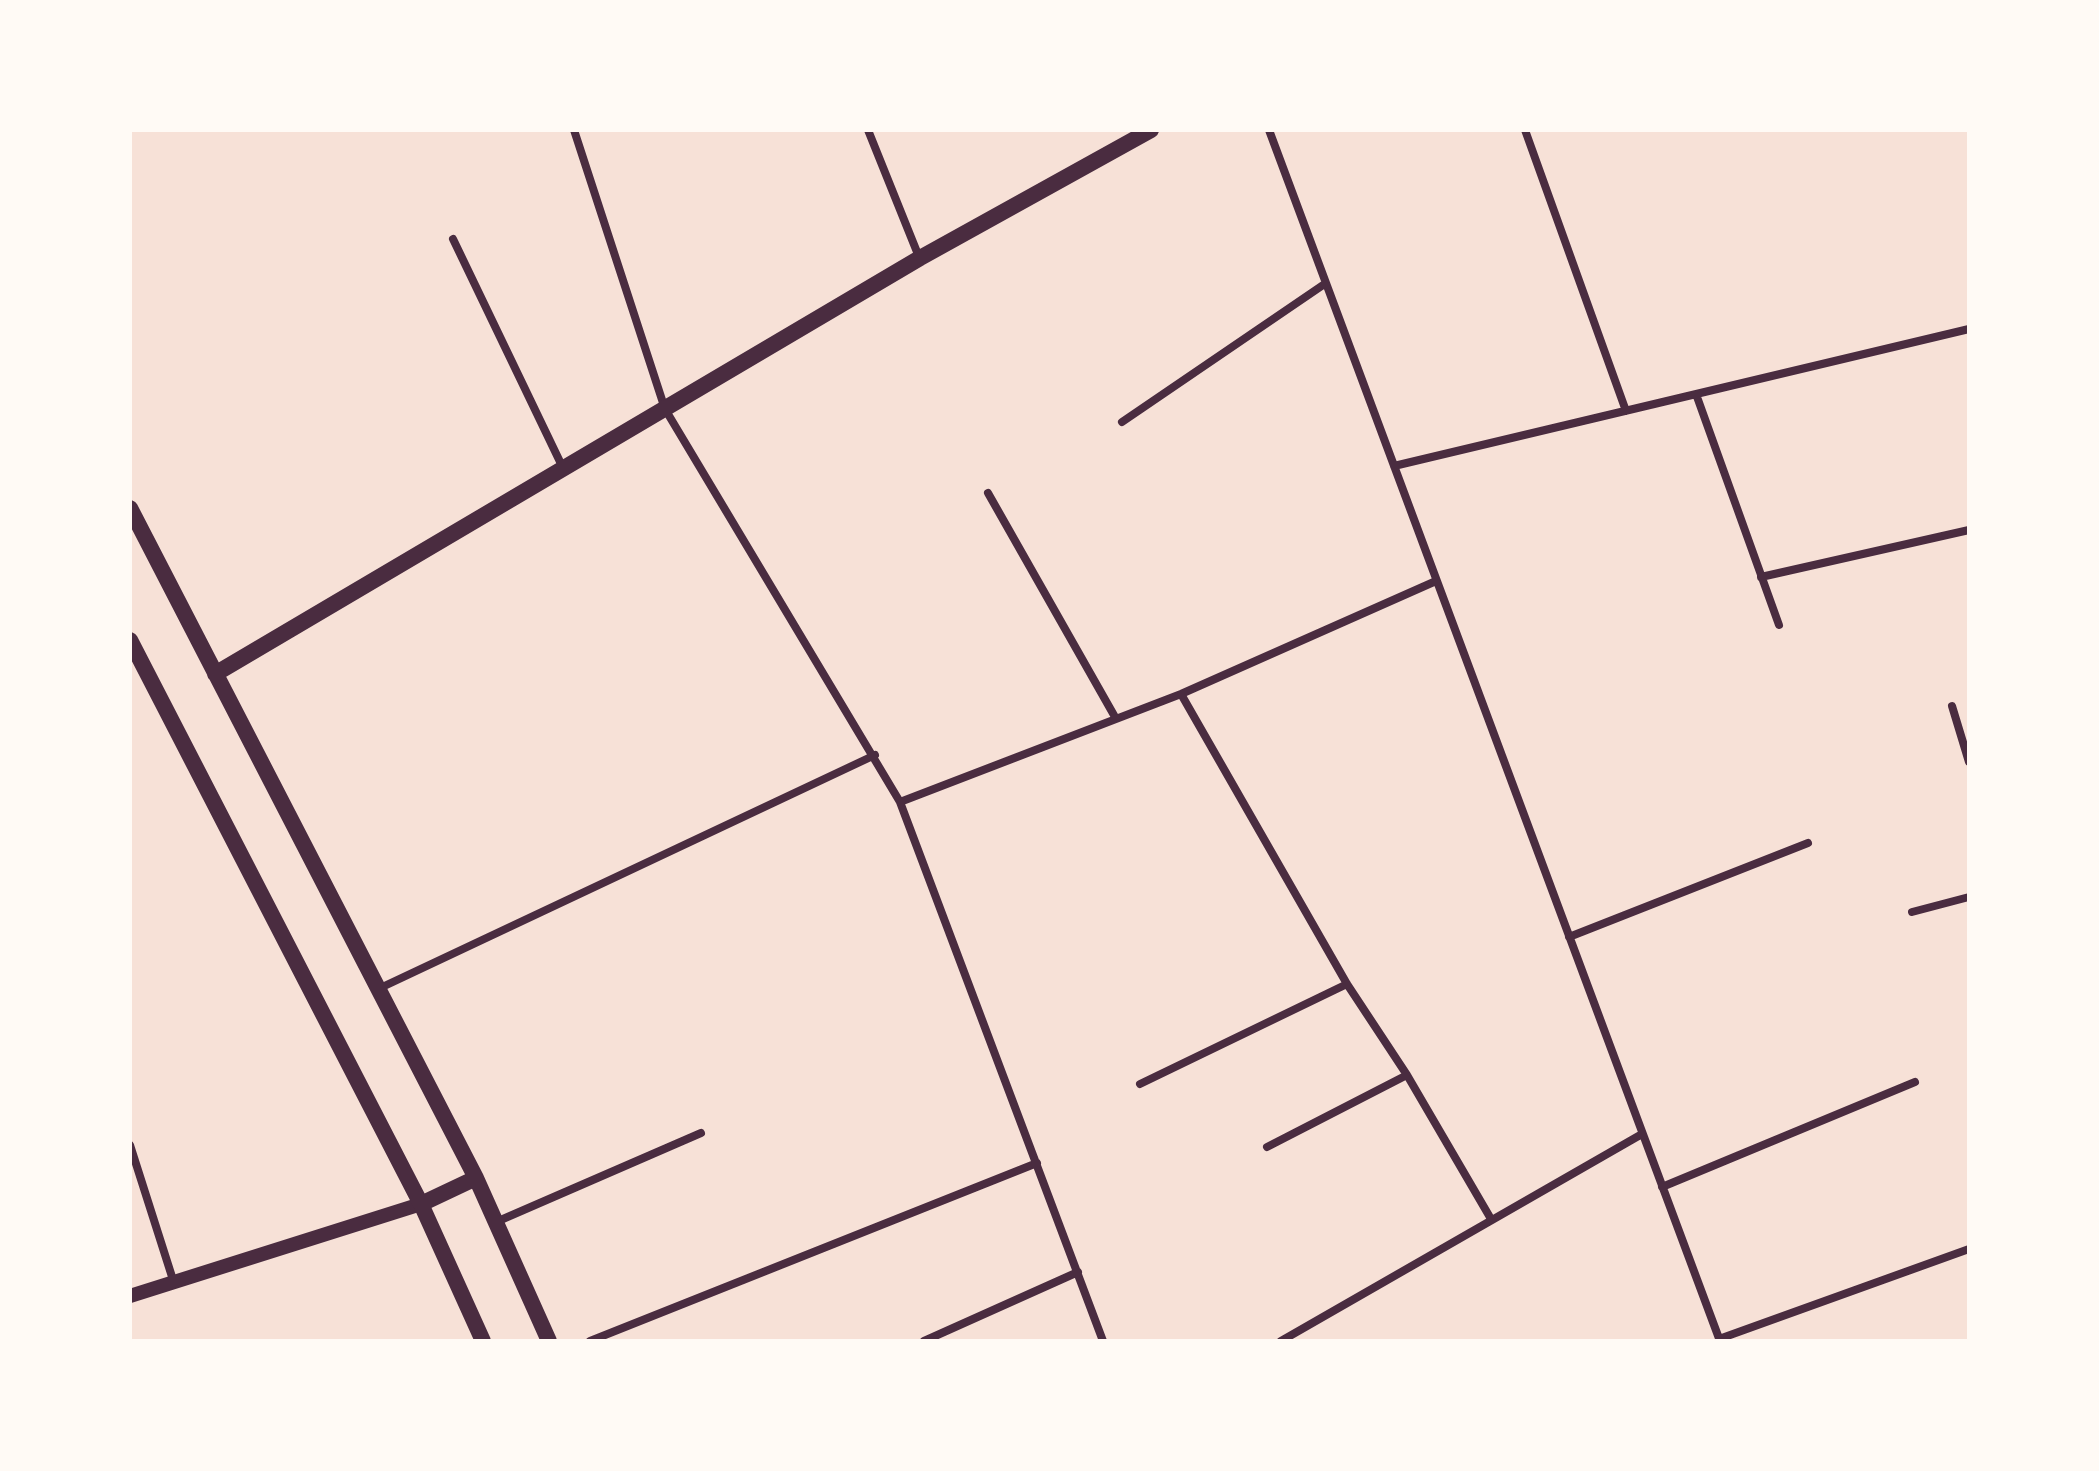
<!DOCTYPE html>
<style>
body{margin:0}
#map{position:relative;width:2099px;height:1471px;overflow:hidden;background:#f7e1d7;font-family:Bitter,serif}
canvas{display:block}
.frame{position:absolute;inset:0;border:132px solid #fffaf5;pointer-events:none}
</style>
<div id="map">
<canvas width="2099" height="1471"></canvas>
<div class="frame"></div>
</div>
<script>
const g = document.querySelector('canvas').getContext('2d');
g.lineJoin = 'round';
const shape = rows => new Path2D(rows.map(r => 'M' + r).join(''));
function stroke(path, color, width, dash) { g.strokeStyle = color; g.lineWidth = width; g.lineCap = dash ? 'butt' : 'round'; g.setLineDash(dash || []); g.stroke(path); }
stroke(shape([
 [574,130,665,409,900,802,1103,1341],
 [868,130,919,257],
 [1269,130,1720,1341],
 [1525,130,1626,411],
 [453,239,563,468],
 [1696,394,1779,625],
 [1122,422,1326,283],
 [1394,466,1969,329],
 [988,493,1115,717],
 [1761,577,1969,530],
 [1181,694,1347,984,1407,1075,1491,1219],
 [1952,706,1969,762],
 [900,802,1181,694,1436,581],
 [1912,912,1969,897],
 [1569,937,1808,843],
 [378,989,875,755],
 [1140,1084,1347,984],
 [130,1145,174,1283],
 [1267,1147,1407,1075],
 [1662,1187,1915,1082],
 [496,1222,701,1133],
 [1719,1339,1969,1249],
 [590,1341,1037,1163],
 [924,1341,1078,1272],
 [1281,1341,1642,1134]
]), '#4a2c40', 8);
stroke(shape([
 [130,1296,421,1204]
]), '#4a2c40', 14);
stroke(shape([
 [130,508,476,1178,549,1341],
 [130,640,421,1204,483,1341],
 [215,674,920,258,1151,130],
 [421,1204,476,1178]
]), '#4a2c40', 16);
</script>
